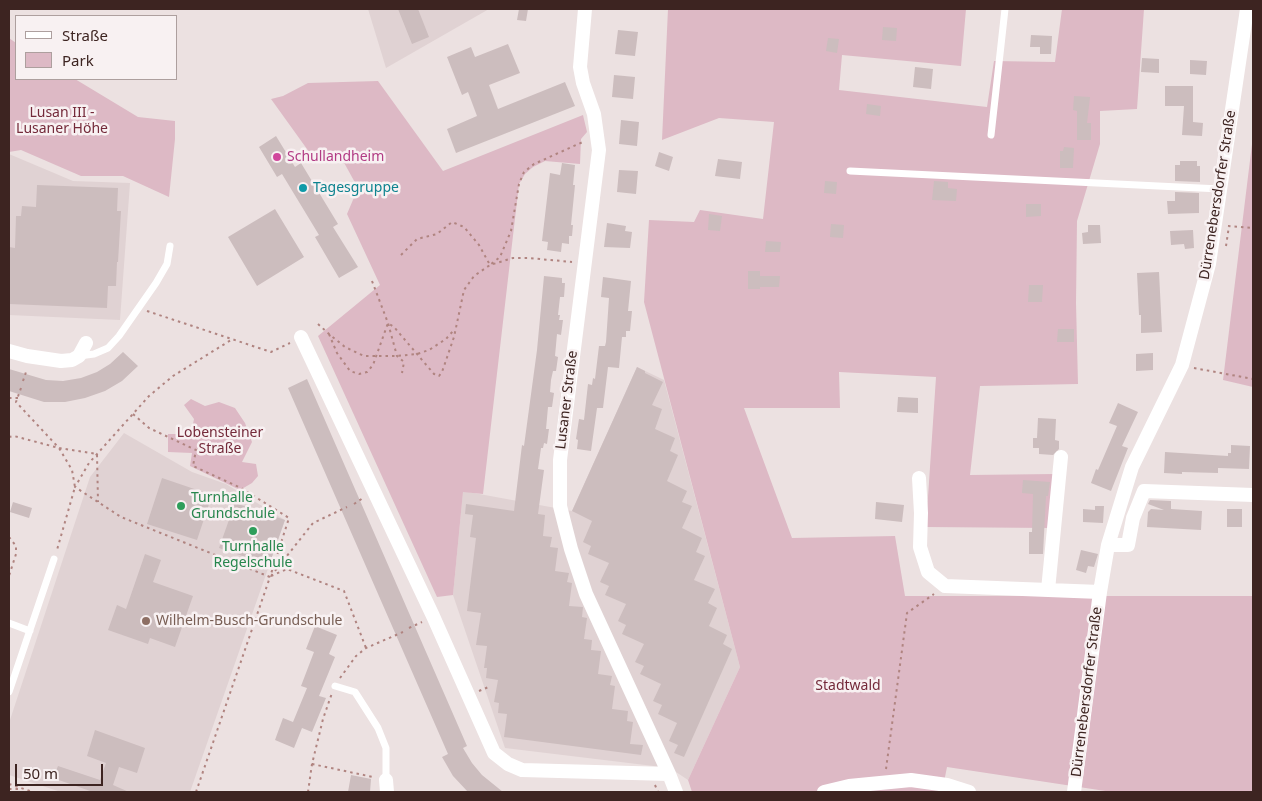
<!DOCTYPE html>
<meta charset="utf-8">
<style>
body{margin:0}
#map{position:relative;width:1262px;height:801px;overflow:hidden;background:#ece1e1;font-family:"Noto Sans",sans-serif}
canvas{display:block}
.frame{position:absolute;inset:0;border:10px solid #3d2421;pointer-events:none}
.legend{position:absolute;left:15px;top:15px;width:162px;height:65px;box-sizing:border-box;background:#f8f1f2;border:1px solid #ad9f9e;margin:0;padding:6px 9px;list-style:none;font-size:15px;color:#3d2421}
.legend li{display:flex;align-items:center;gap:10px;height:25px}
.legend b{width:25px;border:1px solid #ad9f9e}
.scale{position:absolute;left:15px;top:764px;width:88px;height:22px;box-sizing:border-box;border:2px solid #3d2421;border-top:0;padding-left:6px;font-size:15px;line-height:18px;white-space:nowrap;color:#3d2421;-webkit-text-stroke:4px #f8f1f2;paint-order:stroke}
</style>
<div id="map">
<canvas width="1262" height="801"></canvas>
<div class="frame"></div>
<ul class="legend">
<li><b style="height:6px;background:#fff"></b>Straße</li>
<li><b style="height:14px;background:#ddb9c5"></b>Park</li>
</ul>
<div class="scale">50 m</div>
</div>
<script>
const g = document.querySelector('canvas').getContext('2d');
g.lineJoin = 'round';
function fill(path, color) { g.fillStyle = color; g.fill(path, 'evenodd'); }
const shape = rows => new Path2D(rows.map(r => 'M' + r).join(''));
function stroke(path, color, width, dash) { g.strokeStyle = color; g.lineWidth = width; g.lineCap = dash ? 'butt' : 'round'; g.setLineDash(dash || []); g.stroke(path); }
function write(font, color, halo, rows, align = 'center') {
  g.font = font + ' "Noto Sans",sans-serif'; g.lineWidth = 5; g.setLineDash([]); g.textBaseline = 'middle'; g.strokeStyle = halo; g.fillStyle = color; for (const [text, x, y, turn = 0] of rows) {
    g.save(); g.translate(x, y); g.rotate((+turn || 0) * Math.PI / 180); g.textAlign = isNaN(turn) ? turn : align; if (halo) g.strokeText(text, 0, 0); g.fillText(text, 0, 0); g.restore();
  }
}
fill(shape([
 [368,9,489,9,386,68],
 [9,154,73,181,130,183,120,320,9,315],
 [637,367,664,380,740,667,688,780,670,768,505,748,453,595,463,491,572,511],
 [124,433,192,472,226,484,285,520,190,792,61,792,9,775,9,723,90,477]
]), '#e0d2d3');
fill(shape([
 [668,9,966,9,961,66,842,55,839,90,987,107,994,61,1055,62,1062,9,1144,9,1137,109,1100,111,1100,144,1077,221,1076,303,1078,384,980,386,970,475,1055,474,1049,528,926,527,936,377,839,372,840,408,744,408,792,538,895,536,905,596,1253,596,1253,792,1112,792,947,767,942,792,692,792,688,780,740,667,644,302,649,220,694,222,700,210,763,219,774,122,719,118,662,140],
 [9,38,16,43,16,79,75,79,138,117,175,121,175,139,169,197,123,176,81,176,21,150,9,152],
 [378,81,443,171,583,115,587,132,581,139,580,164,545,161,533,167,525,174,519,184,483,494,463,492,453,595,437,597,318,336,380,285,347,214,358,188,342,159,312,156,271,99,283,96,308,83],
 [1253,136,1253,387,1223,380],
 [191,399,205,406,219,402,235,408,245,423,252,442,242,462,256,464,258,476,252,483,240,490,190,466,192,453,168,452,168,434,191,434,194,419,184,405]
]), '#ddb9c5');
fill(shape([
 [398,9,418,9,429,37,412,44],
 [519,9,528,9,526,21,517,20],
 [883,27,897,28,896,41,882,40],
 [618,30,638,32,635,56,615,54],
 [1031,35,1052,36,1051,54,1040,54,1040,47,1030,47],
 [828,38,839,39,837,53,826,51],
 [508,44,520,73,489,85,498,109,565,82,575,106,456,153,447,129,477,116,468,92,462,95,447,57,471,47,475,57],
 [1142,58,1159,59,1159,73,1141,72],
 [1190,60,1207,61,1206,75,1190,74],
 [915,67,933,69,931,89,913,87],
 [614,75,635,77,633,99,612,97],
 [1165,86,1193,86,1193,122,1203,123,1202,136,1182,135,1184,106,1165,106],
 [1074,96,1090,97,1087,123,1091,123,1091,140,1077,140,1077,111,1073,110],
 [867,104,881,106,880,116,866,114],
 [621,120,639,122,637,146,619,144],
 [276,136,295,167,301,163,338,224,333,227,358,267,339,278,315,237,319,235,282,174,277,177,259,147],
 [1064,147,1074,148,1073,168,1060,168,1060,151,1063,151],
 [659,152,673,157,669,171,655,166],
 [718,159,742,162,740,179,715,176],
 [1180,161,1197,161,1197,166,1200,166,1200,182,1175,181,1175,165,1180,165],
 [562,163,575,165,573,185,575,185,571,225,573,225,572,236,569,236,569,244,562,243,561,252,547,250,548,242,542,241,550,173,560,175],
 [619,170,638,171,636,194,617,192],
 [825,181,837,182,836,194,824,193],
 [934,181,948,182,948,188,957,189,956,201,932,200],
 [37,185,118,188,117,211,121,211,118,262,117,262,116,286,108,286,107,308,9,304,9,247,15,248,16,216,21,216,22,206,36,207],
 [1175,192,1199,193,1199,213,1168,214,1167,201,1175,201],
 [1026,204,1041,204,1041,216,1026,217],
 [275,209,304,257,257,286,228,237],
 [709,214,722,216,720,231,708,230],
 [607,223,626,226,625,231,632,232,630,248,604,247],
 [831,224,844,225,843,238,830,237],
 [1088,225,1100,225,1101,243,1083,244,1082,233,1088,232],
 [1193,230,1194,248,1185,249,1184,244,1171,245,1170,231],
 [766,241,781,242,780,252,765,252],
 [748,271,760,271,760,276,780,276,779,287,760,287,760,289,748,289],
 [1159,272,1162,332,1141,333,1141,315,1139,315,1137,273],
 [544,276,562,278,562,283,565,283,564,297,560,297,558,315,560,315,559,320,563,320,561,335,557,334,555,356,558,357,556,371,553,371,551,380,550,392,554,393,552,407,548,407,546,429,549,429,547,444,544,443,543,448,541,448,538,469,544,470,538,514,545,515,543,536,552,537,550,547,558,548,555,571,569,573,567,582,572,583,569,606,583,607,582,617,587,618,584,639,592,640,591,650,601,651,598,674,612,676,610,685,615,686,612,709,628,711,627,721,633,722,630,744,643,745,641,755,504,737,507,714,498,713,499,703,494,702,498,680,486,678,487,668,484,668,487,646,476,645,481,613,467,611,476,538,470,537,473,515,465,514,466,504,514,511,522,445,524,446,537,350],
 [603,277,631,281,628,311,632,311,630,331,626,331,626,337,622,337,619,368,608,367,603,408,597,408,591,451,577,449,578,440,576,439,579,419,584,420,588,384,592,385,593,378,595,379,599,346,605,346,606,342,609,298,601,297],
 [1029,285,1043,285,1042,302,1028,302],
 [1058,329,1074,329,1074,342,1057,342],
 [123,352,138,366,122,381,105,391,85,398,65,402,44,402,9,391,9,369,46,380,63,381,81,378,97,372,110,364],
 [1153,353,1153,370,1136,371,1136,354],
 [637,367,645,371,645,373,663,382,652,405,662,409,655,429,675,438,670,451,678,455,667,481,687,491,682,502,692,506,682,528,702,538,696,552,705,556,694,580,715,589,708,603,717,608,709,626,727,635,723,644,732,649,684,757,674,753,678,745,669,741,677,723,658,714,662,705,653,701,661,684,640,674,644,666,635,662,644,644,622,634,626,625,618,621,626,604,605,595,609,586,600,582,609,563,588,554,591,546,583,542,592,521,572,511],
 [307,379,467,746,463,748,472,763,482,775,503,792,468,792,453,776,442,757,448,754,288,388],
 [898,397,918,398,918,413,897,412],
 [1118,403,1138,412,1122,446,1128,448,1111,491,1091,483,1096,469,1098,470,1117,426,1109,423],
 [1038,418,1056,419,1055,440,1059,441,1059,449,1053,455,1039,454,1039,448,1033,448,1033,438,1037,438],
 [1231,445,1250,446,1249,469,1218,468,1218,473,1182,472,1182,474,1164,473,1165,452,1228,456,1228,453,1231,453],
 [162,478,212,495,197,540,147,524],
 [1023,480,1050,482,1048,496,1046,496,1043,554,1029,554,1029,532,1032,532,1033,494,1022,493],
 [1150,500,1171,501,1171,509,1202,511,1201,530,1147,527,1148,512,1151,509,1164,510,1148,504],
 [13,502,32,508,29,518,10,512],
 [876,502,904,505,902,522,875,519],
 [235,503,285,520,269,565,219,548],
 [1095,506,1104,506,1103,523,1083,522,1083,509,1095,510],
 [1227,509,1242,509,1242,527,1227,527],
 [1081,550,1098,554,1094,567,1088,566,1086,573,1076,570],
 [145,554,161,560,153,582,193,596,175,647,150,638,148,644,108,630,117,605,126,609],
 [315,626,337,635,329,654,335,657,319,696,326,698,312,732,302,728,294,748,275,740,283,718,293,722,307,688,301,686,314,652,306,649],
 [95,730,145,748,137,773,119,767,113,785,129,792,93,792,53,778,58,766,100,780,106,763,87,756],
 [351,775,371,779,370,792,348,792]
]), '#ccbdbe');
stroke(shape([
 [1228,226,1253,228],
 [1226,246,1229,226],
 [401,255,417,239,437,234,452,222,464,227,479,245,490,265,500,257,511,231,519,184,524,172,534,164,585,141],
 [372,281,388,323,397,356,404,362,402,373],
 [147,311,271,352,290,343],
 [318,324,329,334,345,347,364,356,397,356,417,354,429,350,446,339,453,331],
 [329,334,337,353,350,371,359,374,367,372,373,365,388,323,394,327,434,374,439,376,442,372,454,337,464,290,474,276,490,265,513,258,529,258,572,262],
 [1194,368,1253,379],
 [23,381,27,369],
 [21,388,16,402,59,448,97,454,98,502],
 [9,398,18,398],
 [133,414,149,428,196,450,193,466,241,488,289,518,270,577],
 [9,437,14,436,59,448,72,470,75,487,57,550],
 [354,504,363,498],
 [9,537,16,546,16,554,9,576],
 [271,576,287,569,344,591,366,648],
 [271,576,313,523,347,507],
 [409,628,422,622],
 [340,678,356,656,366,648,403,632],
 [479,691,491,686],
 [312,764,373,777],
 [886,769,907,613,934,594],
 [9,784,33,792],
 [655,785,658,792],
 [9,789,20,789],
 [196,792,270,577,121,517,75,487,89,463,149,396,173,376,231,340],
 [308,792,312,764,323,719,332,693]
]), '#b08480', 2, [2.5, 4]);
stroke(shape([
 [991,135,1005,9],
 [850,171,1220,189],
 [79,356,94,354,108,348,119,336,156,283,167,264,170,246],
 [9,623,30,631],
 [335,686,355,692,378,728,386,748,386,780],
 [9,692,54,559]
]), '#fff', 7);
stroke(shape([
 [585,9,580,67,583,83,594,114,599,150,560,460,560,506,571,549,586,594,669,774],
 [301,337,433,616,494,753,508,764,522,770,669,774,676,792],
 [9,351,27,356,61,361,72,360,79,356,86,343],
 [919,478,921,513,920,547,928,572,945,586,1100,592],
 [1108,545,1128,545,1133,518,1144,491,1253,495],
 [1048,590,1061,457],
 [386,780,387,792],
 [824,792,849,786,911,780,947,785,969,792],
 [1074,792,1100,592,1108,545,1132,467,1182,365,1209,264,1247,9]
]), '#fff', 14);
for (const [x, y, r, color] of [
 [277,157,5,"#d1479c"],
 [303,188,5,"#0f9aa8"],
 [181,506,5,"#2e9e5b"],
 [253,531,5,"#2e9e5b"],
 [146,621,5,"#8d6e63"]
]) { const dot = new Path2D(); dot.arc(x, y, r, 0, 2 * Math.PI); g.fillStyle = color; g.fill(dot); stroke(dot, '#f8f1f2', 2); }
write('14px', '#742a3a', '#f8f1f2', [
 ["Lusan III -",62,113],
 ["Lusaner Höhe",62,129],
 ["Lobensteiner",220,433],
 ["Straße",220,449],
 ["Stadtwald",848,686]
]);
write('14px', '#b23c85', '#f8f1f2', [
 ["Schullandheim",287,157]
], 'left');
write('14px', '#0d838f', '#f8f1f2', [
 ["Tagesgruppe",313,188]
], 'left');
write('14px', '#3d2421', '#f8f1f2', [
 ["Dürrenebersdorfer Straße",1218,195,-81],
 ["Lusaner Straße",567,400,-83],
 ["Dürrenebersdorfer Straße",1087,692,-83]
]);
write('14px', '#27864d', '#f8f1f2', [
 ["Turnhalle",191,498],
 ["Grundschule",191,514],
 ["Turnhalle",253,547,"center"],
 ["Regelschule",253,563,"center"]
], 'left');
write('14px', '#785e54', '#f8f1f2', [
 ["Wilhelm-Busch-Grundschule",156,621]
], 'left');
</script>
